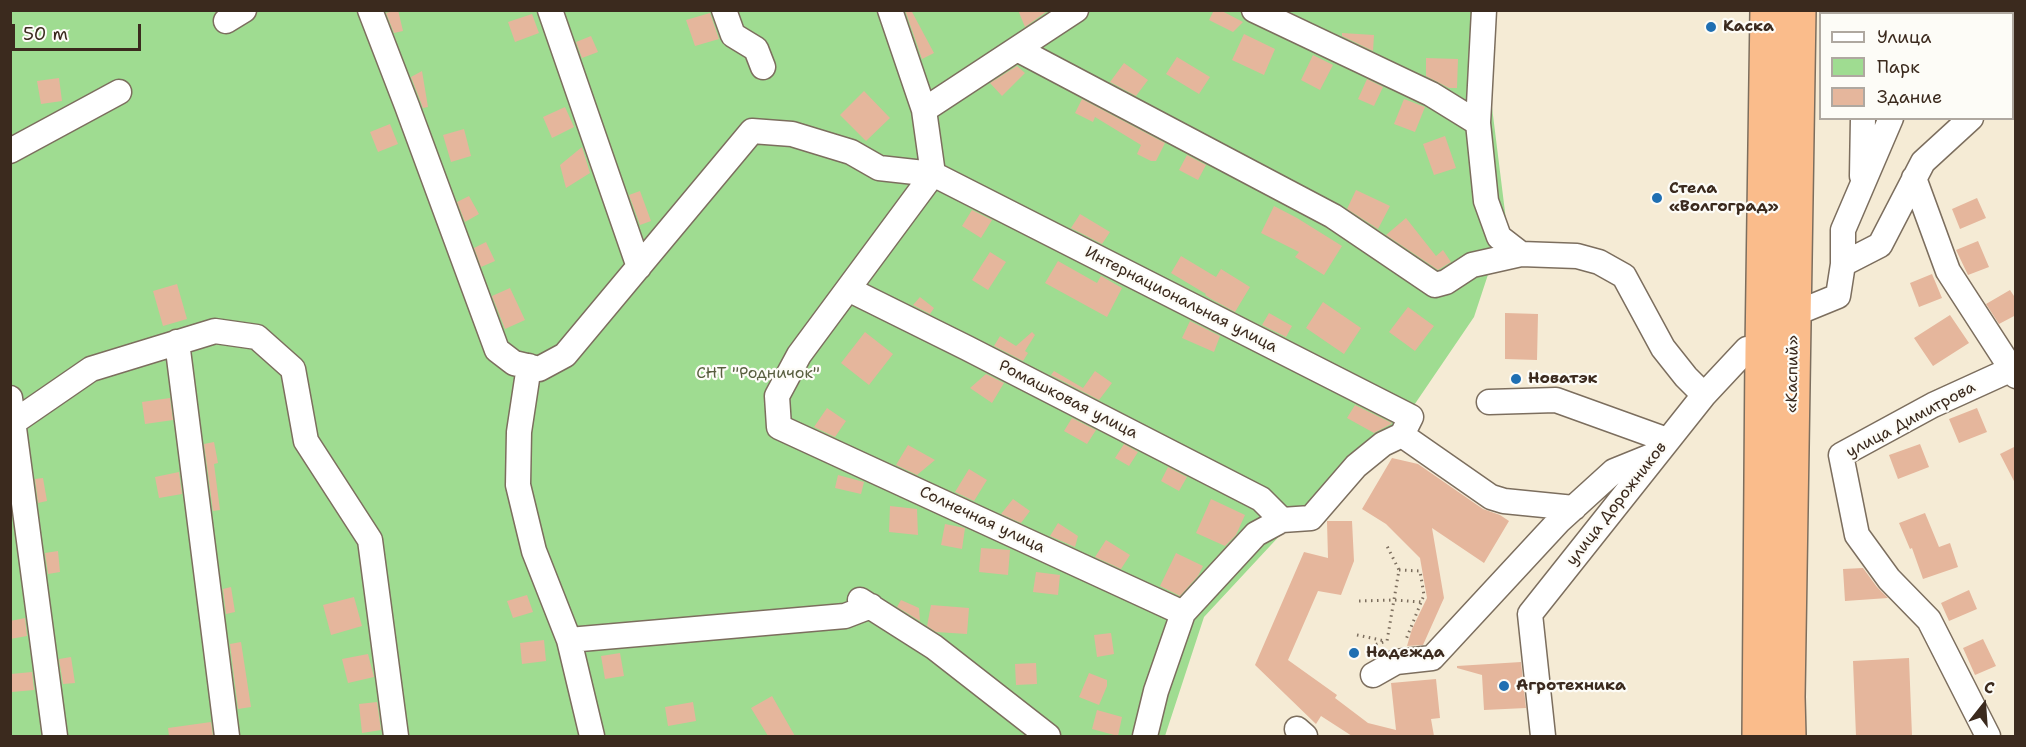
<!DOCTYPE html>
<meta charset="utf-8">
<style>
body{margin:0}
#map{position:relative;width:2026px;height:747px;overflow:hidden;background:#f5ebd5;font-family:"Shantell Sans",sans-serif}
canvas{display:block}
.frame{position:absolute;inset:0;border:12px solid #3b2a1e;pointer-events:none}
.legend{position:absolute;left:1819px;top:12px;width:195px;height:108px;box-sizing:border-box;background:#fdfcf7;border:2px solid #afa8a0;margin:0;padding:8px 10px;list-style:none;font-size:18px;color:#3b2a1e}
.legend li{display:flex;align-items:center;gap:12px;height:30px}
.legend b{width:30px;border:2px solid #afa8a0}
.north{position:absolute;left:1954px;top:675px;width:60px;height:60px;-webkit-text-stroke:4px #fdfcf7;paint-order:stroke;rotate:17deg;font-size:16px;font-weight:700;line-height:24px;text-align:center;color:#3b2a1e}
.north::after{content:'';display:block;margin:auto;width:21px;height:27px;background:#3b2a1e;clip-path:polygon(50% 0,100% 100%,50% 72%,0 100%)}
.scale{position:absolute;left:12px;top:24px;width:129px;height:27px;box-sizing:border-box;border:3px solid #3b2a1e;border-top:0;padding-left:8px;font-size:18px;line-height:21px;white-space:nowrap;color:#3b2a1e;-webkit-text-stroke:4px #fdfcf7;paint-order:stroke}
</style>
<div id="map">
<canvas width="2026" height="747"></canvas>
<div class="frame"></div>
<ul class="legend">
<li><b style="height:8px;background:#fff"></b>Улица</li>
<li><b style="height:16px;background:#9fdc91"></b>Парк</li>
<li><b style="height:16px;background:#e5b69c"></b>Здание</li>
</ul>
<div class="north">С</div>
<div class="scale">50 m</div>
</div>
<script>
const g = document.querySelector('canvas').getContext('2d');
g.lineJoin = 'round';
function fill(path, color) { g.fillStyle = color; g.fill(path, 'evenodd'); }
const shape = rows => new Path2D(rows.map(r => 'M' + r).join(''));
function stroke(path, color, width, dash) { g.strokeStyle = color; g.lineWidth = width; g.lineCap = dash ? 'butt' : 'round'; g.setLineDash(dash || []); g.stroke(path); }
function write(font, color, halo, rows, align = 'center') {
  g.font = font + ' "Shantell Sans",sans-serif'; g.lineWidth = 4.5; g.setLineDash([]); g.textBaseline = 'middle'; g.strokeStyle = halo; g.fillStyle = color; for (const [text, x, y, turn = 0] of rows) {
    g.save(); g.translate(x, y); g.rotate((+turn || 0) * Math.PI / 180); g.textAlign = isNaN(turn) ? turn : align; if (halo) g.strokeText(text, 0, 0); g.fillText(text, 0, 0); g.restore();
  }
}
fill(shape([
 [10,11,1495,11,1488,75,1506,220,1474,317,1389,442,1297,517,1204,617,1165,736,11,736]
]), '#9fdc91');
fill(shape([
 [398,10,403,31,394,33,386,13],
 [905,10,911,10,934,53,922,59],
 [1018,10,1049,10,1025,27],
 [1214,10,1220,10,1243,22,1233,32,1209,20],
 [710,13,719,39,695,46,686,20],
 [532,14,539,33,515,42,508,22],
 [1342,33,1374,35,1373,51,1342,36],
 [1244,34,1275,49,1264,75,1232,60],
 [591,36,598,52,582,58,576,42],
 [1313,55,1333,65,1320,90,1301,80],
 [1177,57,1210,77,1199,94,1166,74],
 [1426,58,1458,59,1457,88,1449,88,1426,76],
 [1124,63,1148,80,1136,96,1110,82],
 [1017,66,1025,73,1002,96,990,83],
 [422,71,428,107,423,108,411,77],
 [59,78,62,101,41,104,37,81],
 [1367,79,1383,87,1374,106,1358,99],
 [864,91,890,118,866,141,840,115],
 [1082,99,1165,143,1156,161,1151,161,1137,154,1141,145,1095,117,1093,122,1075,113],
 [1404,99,1425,107,1415,132,1394,124],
 [565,107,574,127,552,138,543,117],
 [390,124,398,144,378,152,370,132],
 [464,129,471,156,451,162,443,135],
 [1445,136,1456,168,1434,175,1423,144],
 [582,147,590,173,566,188,560,165],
 [1187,155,1206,165,1198,180,1179,170],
 [1356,190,1390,206,1378,229,1347,209],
 [640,191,651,221,640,225,629,195],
 [469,196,479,214,465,222,457,202],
 [1977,198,1986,218,1960,229,1952,209],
 [1274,206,1297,218,1342,246,1324,275,1295,257,1299,252,1261,233],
 [972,210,992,220,981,238,962,226],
 [1080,214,1110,232,1102,244,1071,228],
 [1406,218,1436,256,1443,250,1451,262,1438,270,1386,235],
 [1978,241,1989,267,1968,275,1956,250],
 [486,242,495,261,481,267,474,248],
 [990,252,1006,262,988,290,972,280],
 [1181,256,1216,277,1221,269,1250,287,1235,312,1213,300,1205,295,1206,294,1171,273],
 [1058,261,1097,283,1101,276,1122,288,1107,317,1045,283],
 [1932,274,1942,298,1919,307,1910,283],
 [177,284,187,319,163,326,153,291],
 [510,288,525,320,505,329,492,296],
 [2010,290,2016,299,2016,315,1999,324,1986,304],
 [920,297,934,308,930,314,913,305],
 [1323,302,1361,328,1344,354,1306,328],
 [1408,307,1434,326,1415,351,1389,332],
 [1269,313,1292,326,1286,337,1262,325],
 [1505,313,1538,314,1537,360,1505,359],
 [1950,315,1969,343,1933,366,1914,338],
 [1190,321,1220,336,1214,352,1182,338],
 [865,332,893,354,869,385,841,363],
 [1032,332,1035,335,1025,351,1028,353,1023,361,994,346,1000,336,1016,346],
 [1054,371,1083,388,1095,371,1112,383,1099,400,1051,375],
 [986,374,1004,383,992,403,970,388],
 [170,398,173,420,145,424,142,402],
 [1355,405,1392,423,1391,424,1374,433,1347,418],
 [827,408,846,421,835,437,814,427],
 [1977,408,1987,432,1959,443,1949,419],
 [1072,418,1096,430,1087,444,1064,431],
 [214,442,218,463,214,464,220,510,213,511,204,444],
 [1124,444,1138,452,1129,466,1115,458],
 [1920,444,1929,467,1898,479,1889,455],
 [908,445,935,460,917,475,896,465],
 [2016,446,2016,485,2000,454],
 [1392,458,1418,464,1483,509,1500,515,1509,521,1484,563,1432,528,1444,598,1423,645,1407,646,1412,629,1427,598,1420,558,1386,524,1362,509],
 [1168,467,1187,477,1179,491,1161,481],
 [969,469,987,480,974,501,955,492],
 [179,472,182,494,159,498,155,477],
 [838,475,864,482,861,494,835,488],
 [43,478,47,501,38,503,35,479],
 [1013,499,1030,511,1021,523,1001,514],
 [1211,499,1245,515,1236,535,1225,546,1196,533],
 [890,506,917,509,918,535,889,532],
 [1925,513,1939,547,1950,543,1958,567,1923,579,1912,548,1910,549,1899,523],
 [1327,521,1352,521,1354,561,1341,595,1318,591,1288,660,1337,695,1335,698,1368,723,1396,730,1391,683,1436,679,1440,718,1431,719,1434,736,1352,736,1321,716,1316,724,1255,665,1304,552,1328,558],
 [1058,523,1078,536,1075,547,1050,536],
 [945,524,965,528,962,549,941,545],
 [1106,540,1130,555,1121,569,1095,557],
 [981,548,1010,550,1008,575,979,572],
 [58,551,60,572,48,574,45,553],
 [1176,553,1203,566,1198,576,1180,596,1160,586],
 [1863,568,1877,587,1888,598,1845,601,1843,569],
 [1036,572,1060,575,1058,595,1033,592],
 [231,587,235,612,226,614,223,589],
 [1969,590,1977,609,1949,621,1941,603],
 [527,595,533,612,513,618,507,601],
 [354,597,362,626,331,635,323,605],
 [901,600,919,608,920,621,897,607],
 [931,605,969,608,967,634,936,632,927,626],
 [25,618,27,636,10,639,10,621],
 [1111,633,1114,654,1097,657,1094,635],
 [1983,639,1996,666,1975,675,1963,648],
 [544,640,546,661,522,664,520,643],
 [241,642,251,707,238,709,230,644],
 [620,653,624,676,605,679,601,656],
 [368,654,374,677,348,683,342,659],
 [71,657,75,683,63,684,59,659],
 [1909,658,1912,736,1856,736,1853,661],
 [1521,662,1526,708,1484,710,1482,675,1457,668,1457,666],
 [1036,663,1037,684,1016,685,1015,664],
 [32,672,34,690,12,692,11,674],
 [1089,673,1107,680,1107,686,1099,705,1079,697],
 [772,696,795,736,768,736,751,708],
 [377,702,381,730,362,733,359,704],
 [693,702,696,721,668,726,665,707],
 [1097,710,1122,717,1118,736,1092,729],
 [211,722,213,736,169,736,168,728]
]), '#e5b69c');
const minor = shape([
 [370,10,407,106,497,350,514,363,539,369,565,355,752,131,792,134,851,152,879,168,933,174,1411,417,1402,435],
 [550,10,639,267],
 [724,10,733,35,756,49,763,67],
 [890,10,924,110],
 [1076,10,924,110,933,174,799,355,777,396,779,427,1183,613],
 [1254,10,1431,94,1478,123],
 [1484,10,1478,123,1486,201,1499,237,1521,254,1577,256,1599,262,1624,276,1663,348,1686,377,1704,395],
 [2015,10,2016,16],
 [1865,14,1866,10],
 [1919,14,1920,10],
 [226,21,244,10],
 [1017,49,1333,216,1435,285,1446,282,1472,265,1521,254],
 [2012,76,2016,73],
 [10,151,119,92],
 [1862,176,1863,118],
 [1914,178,1948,271,2016,376],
 [1843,264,1843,230,1891,118],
 [848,289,967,348,1261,499,1282,520],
 [1794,314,1838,296,1843,264,1880,245,1923,162,1971,118],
 [177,342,227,736],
 [529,366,519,432,518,485,534,551,569,640,592,736],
 [10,398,55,736],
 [1489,402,1556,400,1667,440],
 [14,422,91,369,215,331,257,337,293,369,306,441,370,540,396,736],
 [1402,435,1491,497,1504,501,1574,508],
 [860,600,934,647,1048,736],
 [569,640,845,616,871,606],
 [1373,675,1396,662,1432,658,1559,521,1614,471,1656,454],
 [1297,729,1305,736],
 [1145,736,1156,691,1183,613,1256,534,1282,520,1311,518,1356,466,1383,444,1402,435],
 [1543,736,1530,614,1704,395,1747,349,1762,350],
 [1988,736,1929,620,1889,579,1857,535,1841,455,1933,405,2012,369]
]);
const highway = shape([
 [1759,736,1762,350,1767,10],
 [1789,736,1788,697,1799,10]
]);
stroke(minor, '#7c6e5e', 27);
stroke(highway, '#7c6e5e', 36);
stroke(shape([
 [1399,570,1420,571,1424,595,1405,642],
 [1359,601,1394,600,1421,602],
 [1357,635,1385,641],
 [1370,654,1374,645,1387,641,1399,570,1386,544]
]), '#7c6e5e', 3, [1.5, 4.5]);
stroke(minor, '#fff', 24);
stroke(highway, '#fabc8b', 33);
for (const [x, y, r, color] of [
 [1711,27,6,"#1f6fb2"],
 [1657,198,6,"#1f6fb2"],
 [1516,379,6,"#1f6fb2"],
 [1354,653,6,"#1f6fb2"],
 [1504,686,6,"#1f6fb2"]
]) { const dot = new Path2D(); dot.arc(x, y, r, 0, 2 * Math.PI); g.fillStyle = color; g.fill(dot); stroke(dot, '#fdfcf7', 2); }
write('bold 16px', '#3b2a1e', '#fdfcf7', [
 ["Каска",1723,27],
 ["Стела",1669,189],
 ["«Волгоград»",1669,207],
 ["Новатэк",1528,379],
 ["Надежда",1366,653],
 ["Агротехника",1516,686]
], 'left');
write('16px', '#3b2a1e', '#fdfcf7', [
 ["Интернациональная улица",1181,300,27],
 ["«Каспий»",1793,374,-89],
 ["Ромашковая улица",1068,400,27],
 ["улица Димитрова",1911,420,-28],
 ["улица Дорожников",1617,504,-52],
 ["Солнечная улица",982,520,25]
]);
write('16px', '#595f40', '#fdfcf7', [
 ["СНТ \"Родничок\"",758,374]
]);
</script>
